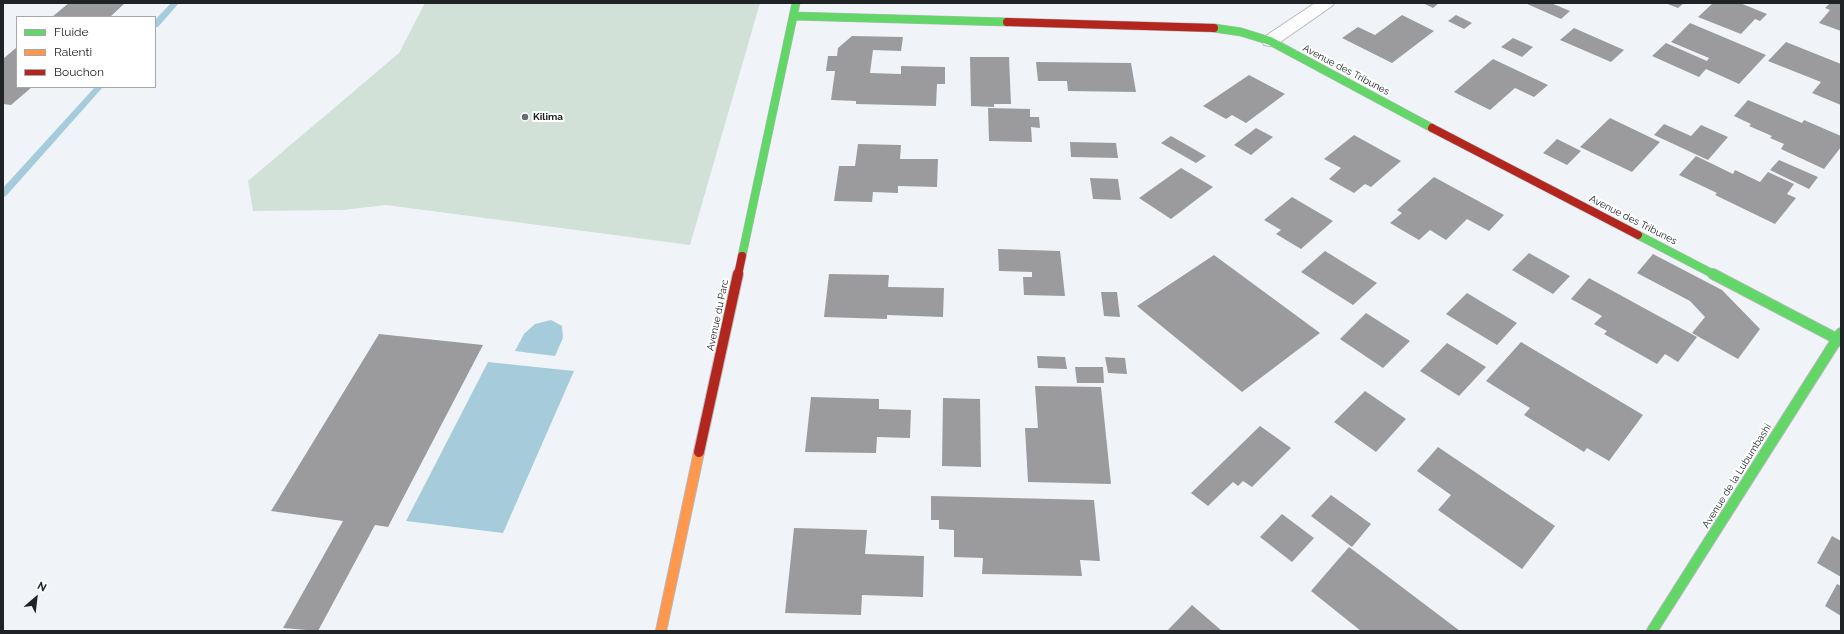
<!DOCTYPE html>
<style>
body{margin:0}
#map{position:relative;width:1844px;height:634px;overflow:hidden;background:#f0f4f8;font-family:Raleway,sans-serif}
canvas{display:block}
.frame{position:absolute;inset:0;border:4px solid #202326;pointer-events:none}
.legend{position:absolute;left:16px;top:16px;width:140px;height:72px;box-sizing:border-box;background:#fff;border:1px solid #a6a7a8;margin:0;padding:5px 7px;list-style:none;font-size:12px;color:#202326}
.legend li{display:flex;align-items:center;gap:8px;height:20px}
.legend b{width:20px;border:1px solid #a6a7a8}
.north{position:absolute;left:16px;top:578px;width:40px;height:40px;-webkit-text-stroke:3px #fff;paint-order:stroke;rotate:28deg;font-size:11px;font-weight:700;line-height:16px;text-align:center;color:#202326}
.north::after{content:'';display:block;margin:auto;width:14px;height:18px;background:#202326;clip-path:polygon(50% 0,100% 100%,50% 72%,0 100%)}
</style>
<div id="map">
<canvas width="1844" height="634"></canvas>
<div class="frame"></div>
<ul class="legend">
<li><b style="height:5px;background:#63d668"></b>Fluide</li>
<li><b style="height:5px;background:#ff974d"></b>Ralenti</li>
<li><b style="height:5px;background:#b3261e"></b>Bouchon</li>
</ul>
<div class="north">N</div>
</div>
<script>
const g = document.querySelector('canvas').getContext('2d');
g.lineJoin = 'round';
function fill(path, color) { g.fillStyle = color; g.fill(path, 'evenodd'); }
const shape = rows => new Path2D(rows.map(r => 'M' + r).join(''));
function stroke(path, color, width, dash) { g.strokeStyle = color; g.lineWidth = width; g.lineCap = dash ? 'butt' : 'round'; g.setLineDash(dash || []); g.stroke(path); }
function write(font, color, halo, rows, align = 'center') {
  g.font = font + ' Raleway,sans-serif'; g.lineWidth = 4; g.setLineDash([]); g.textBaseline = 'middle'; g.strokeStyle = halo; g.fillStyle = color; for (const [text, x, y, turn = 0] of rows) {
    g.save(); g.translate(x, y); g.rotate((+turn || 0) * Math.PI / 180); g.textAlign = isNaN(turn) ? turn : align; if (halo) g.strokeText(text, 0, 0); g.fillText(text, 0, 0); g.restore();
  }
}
fill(shape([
 [425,3,760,3,690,245,386,205,343,210,253,211,248,181,399,53]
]), '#d1e1d8');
fill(shape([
 [551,320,562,326,563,338,555,356,515,351,524,334,535,324],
 [488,362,574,371,503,533,406,521]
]), '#a6cbdb');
fill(shape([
 [171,3,179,3,158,27,155,27,155,20,171,3],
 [95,87,103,87,6,196,3,197,3,188,95,87]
]), '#a6cbdb');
fill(shape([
 [69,3,125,3,110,17,52,17],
 [1423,3,1439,3,1433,8],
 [1525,3,1551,3,1570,11,1561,19],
 [1665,3,1684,3,1678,8],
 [1713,3,1740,3,1767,14,1760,21,1755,19,1741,34,1698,17],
 [1830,3,1841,3,1841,31,1819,23,1830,10,1825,8],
 [1402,15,1434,31,1392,63,1342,38,1358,27,1375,35],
 [1456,15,1472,23,1464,29,1448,21],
 [1690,23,1766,55,1739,84,1706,69,1699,77,1652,56,1666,43,1707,61,1709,58,1671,42],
 [1574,28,1624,50,1611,62,1560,40],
 [852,36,903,37,901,51,873,50,870,73,901,74,901,66,945,67,945,84,937,84,936,106,856,104,856,101,831,100,835,71,826,71,828,56,837,56,838,48],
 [1513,38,1533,47,1522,57,1501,47],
 [1786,42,1841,64,1841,105,1812,93,1821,82,1768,61],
 [17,47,17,87,32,87,11,105,3,104,3,59],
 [970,57,1009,57,1011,104,994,104,994,107,971,106],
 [1493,59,1548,85,1534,97,1515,88,1490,110,1454,92],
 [1036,62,1131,63,1136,92,1068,91,1067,81,1038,81],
 [1249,75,1285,94,1246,123,1232,115,1226,119,1203,106],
 [1748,100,1802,123,1804,120,1841,136,1841,147,1824,169,1781,149,1784,144,1770,138,1772,136,1749,126,1751,124,1734,116],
 [988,108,1030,109,1030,117,1039,117,1040,128,1031,127,1032,142,989,141],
 [1610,118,1660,142,1632,172,1580,147],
 [1664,124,1691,136,1701,125,1728,137,1708,160,1654,135],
 [1256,128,1273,137,1251,155,1234,145],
 [1354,135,1401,161,1371,187,1365,184,1354,193,1329,179,1341,168,1324,159],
 [1171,136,1206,156,1196,163,1161,143],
 [1557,139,1581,151,1567,165,1543,153],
 [1070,142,1116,143,1118,158,1071,157],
 [858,144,901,145,900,159,938,159,937,187,898,186,898,193,873,192,872,202,834,201,839,166,855,166],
 [1696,156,1733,174,1735,170,1760,182,1768,172,1794,184,1787,194,1796,198,1775,224,1715,195,1717,193,1679,175],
 [1779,160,1818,177,1809,189,1770,170],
 [1181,168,1213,187,1171,219,1139,198],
 [1434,177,1504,215,1489,231,1467,219,1446,240,1430,230,1419,240,1390,223,1402,213,1397,210],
 [1090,178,1118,179,1121,200,1093,199],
 [1292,197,1333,221,1301,249,1276,234,1281,230,1264,220],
 [998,249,1060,251,1065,296,1024,295,1023,277,1032,277,1032,272,999,271],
 [1325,251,1377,283,1353,305,1301,272],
 [1529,253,1570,276,1553,294,1512,270],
 [1653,254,1722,290,1760,329,1738,359,1692,333,1705,317,1690,301,1637,273],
 [1214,255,1320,333,1242,392,1137,306],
 [829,274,889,275,888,287,944,288,943,317,887,315,887,319,824,317],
 [1589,278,1697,337,1678,362,1665,354,1657,364,1604,334,1607,331,1594,324,1602,316,1571,299],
 [1101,292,1117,292,1120,317,1104,316],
 [1467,293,1517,323,1497,345,1446,314],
 [1366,313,1410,341,1383,368,1340,339],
 [379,334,483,345,388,527,375,525,318,631,283,628,343,521,271,511],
 [1521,342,1643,415,1609,461,1587,448,1584,452,1524,415,1530,408,1486,381],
 [1447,343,1486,367,1459,396,1420,371],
 [1037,356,1065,357,1067,369,1038,368],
 [1105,357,1125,358,1127,374,1108,373],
 [1075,367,1103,367,1104,383,1077,383],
 [1035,386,1101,387,1111,484,1028,482,1025,428,1038,428],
 [1365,391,1406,419,1376,452,1334,422],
 [811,397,879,399,879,409,911,410,910,438,877,437,876,453,805,452],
 [943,398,980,399,981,467,942,466],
 [1260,426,1291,448,1252,487,1243,481,1238,486,1233,482,1208,506,1191,493],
 [1438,447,1555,526,1522,569,1438,510,1451,495,1417,471],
 [1331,495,1371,524,1352,547,1311,516],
 [931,496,1094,500,1100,561,1080,560,1082,576,982,574,983,558,954,557,954,530,939,529,939,520,931,520],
 [1282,514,1314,538,1292,562,1260,537],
 [794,528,867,530,865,554,924,556,923,597,862,595,861,615,785,613],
 [1832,536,1841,541,1841,577,1817,563],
 [1349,547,1460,631,1361,631,1311,591],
 [1837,584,1841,586,1841,616,1825,606],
 [1192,605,1222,631,1167,631]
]), '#9b9b9e');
const street = shape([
 [1315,3,1334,3,1332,6,1276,45,1270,46,1264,45,1262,41,1264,37,1315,3]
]);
const fastFar1 = shape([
 [793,16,1007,22],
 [1214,28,1241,32,1270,41,1432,128],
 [1638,235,1715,275],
 [742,256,796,3]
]);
const fast = shape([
 [1713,274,1841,341],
 [1652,631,1841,333]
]);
const slow = shape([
 [661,631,699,452]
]);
const jamFar1 = shape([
 [1007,22,1214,28],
 [1432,128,1638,235],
 [738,275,742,256]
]);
const jam = shape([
 [699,452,738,274]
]);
stroke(street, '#b6b9bc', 2);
stroke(fastFar1, '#b6b9bc', 9);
stroke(fast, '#b6b9bc', 12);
stroke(slow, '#b6b9bc', 12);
stroke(jamFar1, '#b6b9bc', 9);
stroke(jam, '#b6b9bc', 12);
fill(street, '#fdfdfe');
stroke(fastFar1, '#63d668', 8);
stroke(fast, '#63d668', 10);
stroke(slow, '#ff974d', 10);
stroke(jamFar1, '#b3261e', 8);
stroke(jam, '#b3261e', 10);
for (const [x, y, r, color] of [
 [525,117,4,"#696c70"]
]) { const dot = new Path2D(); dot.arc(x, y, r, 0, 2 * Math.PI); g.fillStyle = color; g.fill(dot); stroke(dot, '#fff', 1.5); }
write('10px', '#202326', '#fff', [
 ["Avenue des Tribunes",1346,70,28],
 ["Avenue des Tribunes",1633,220,27],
 ["Avenue du Parc",718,315,-78],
 ["Avenue de la Lubumbashi",1737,476,-58]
]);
write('bold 10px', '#202326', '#fff', [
 ["Kilima",533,117]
], 'left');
</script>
